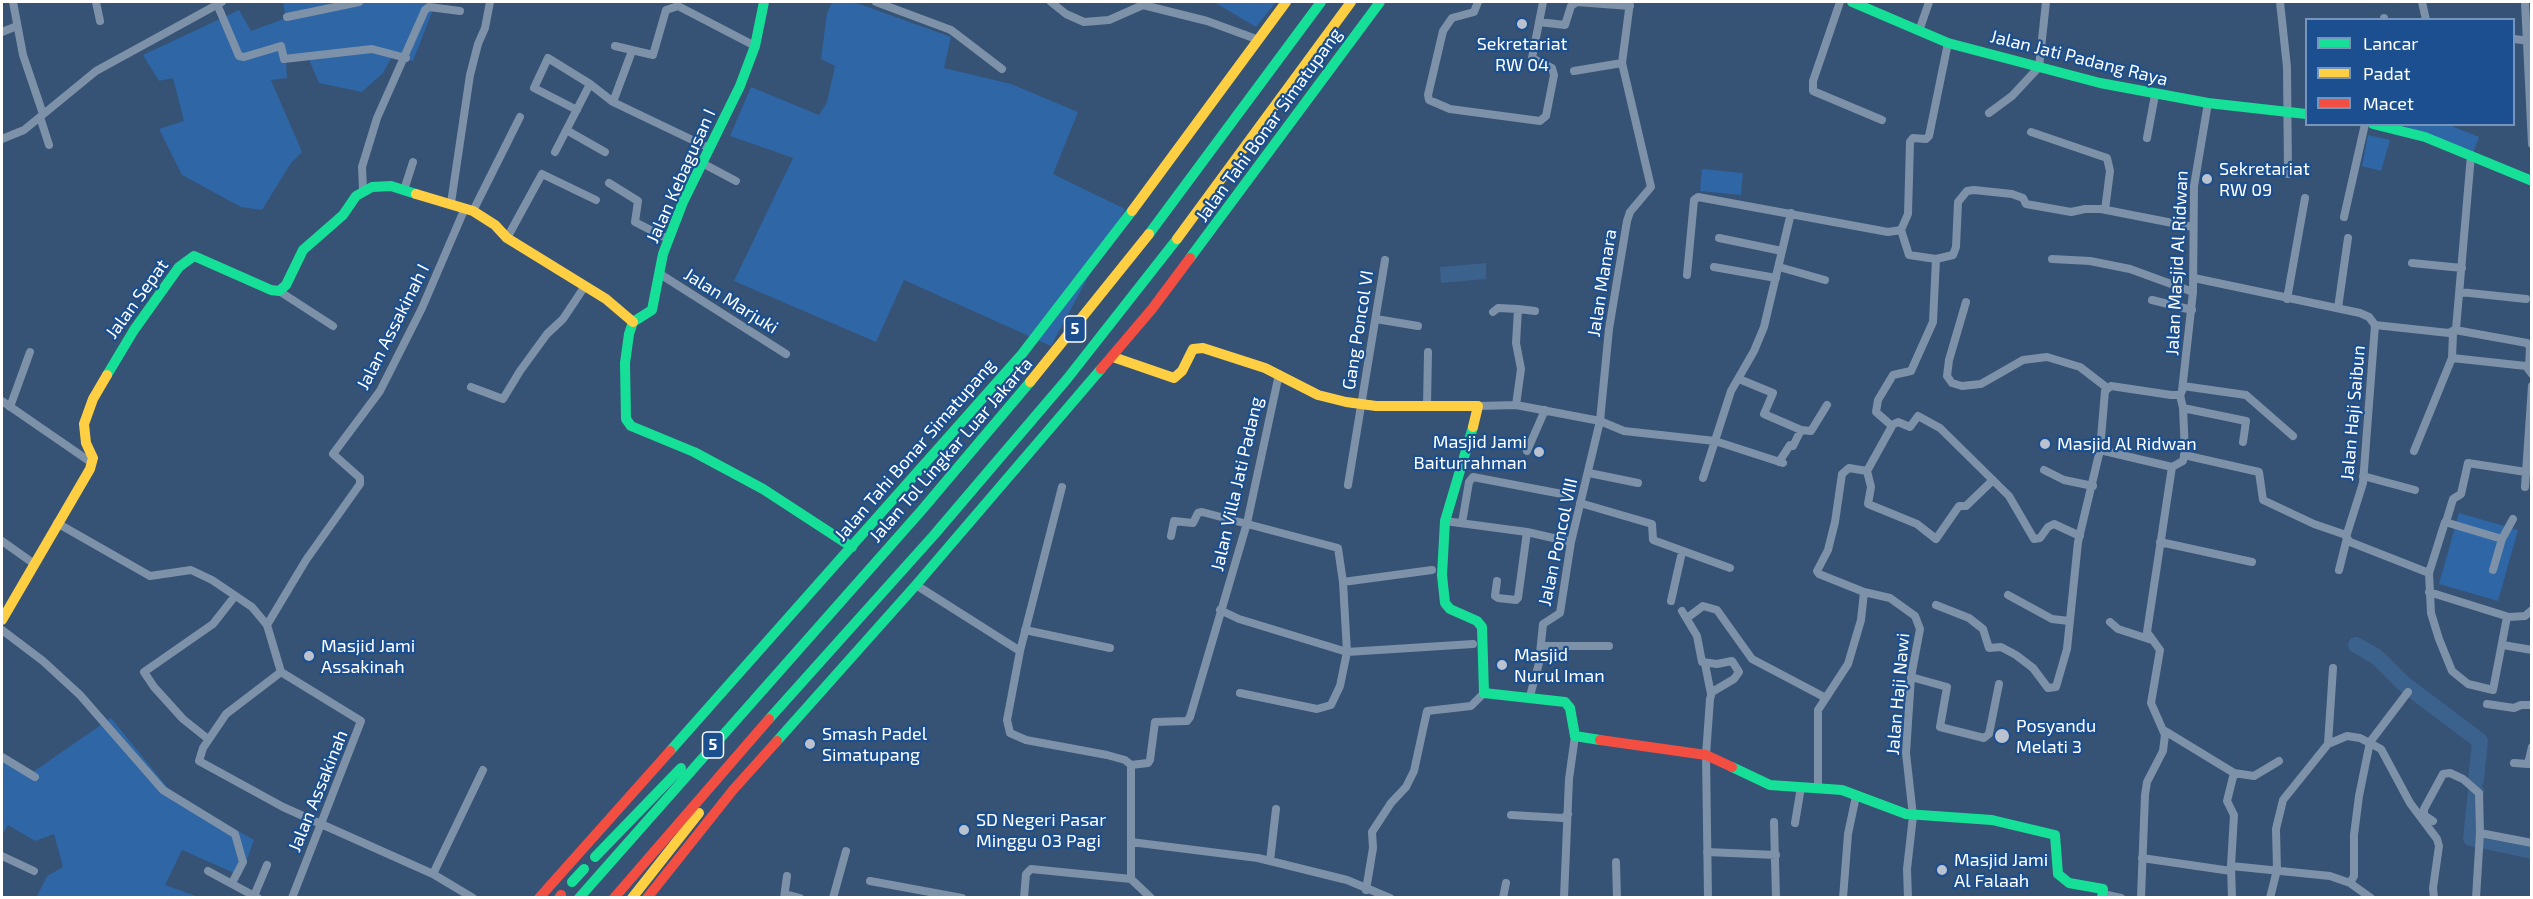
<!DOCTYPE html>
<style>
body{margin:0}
#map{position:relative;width:2533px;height:899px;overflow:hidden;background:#365274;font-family:"Exo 2",sans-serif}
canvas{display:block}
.frame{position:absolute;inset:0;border:3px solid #fff;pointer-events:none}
.legend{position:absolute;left:2305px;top:18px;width:210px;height:108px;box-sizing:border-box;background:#1b4f8f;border:2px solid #7695bc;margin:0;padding:8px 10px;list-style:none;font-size:18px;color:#fff}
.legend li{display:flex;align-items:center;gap:12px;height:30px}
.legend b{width:30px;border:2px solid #7695bc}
</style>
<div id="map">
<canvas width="2533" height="899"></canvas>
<div class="frame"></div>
<ul class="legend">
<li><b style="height:8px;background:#16e098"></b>Lancar</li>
<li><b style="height:8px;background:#ffcf43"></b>Padat</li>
<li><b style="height:8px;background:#f24e42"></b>Macet</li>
</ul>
</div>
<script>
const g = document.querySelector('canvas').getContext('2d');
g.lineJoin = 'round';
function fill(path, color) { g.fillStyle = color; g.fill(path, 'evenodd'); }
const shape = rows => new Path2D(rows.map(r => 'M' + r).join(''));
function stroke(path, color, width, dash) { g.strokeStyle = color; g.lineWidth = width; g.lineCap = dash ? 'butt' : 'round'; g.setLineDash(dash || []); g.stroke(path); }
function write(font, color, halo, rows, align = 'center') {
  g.font = font + ' "Exo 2",sans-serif'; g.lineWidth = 4.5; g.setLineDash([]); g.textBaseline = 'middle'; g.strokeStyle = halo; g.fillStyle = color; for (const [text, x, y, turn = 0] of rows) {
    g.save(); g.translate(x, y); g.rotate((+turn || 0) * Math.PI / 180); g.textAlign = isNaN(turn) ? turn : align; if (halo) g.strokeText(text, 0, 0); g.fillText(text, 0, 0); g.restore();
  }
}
fill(shape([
 [283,2,436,2,413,61,393,55,383,73,362,92,319,83,307,55,286,60,287,78,271,80,302,152,291,163,262,210,241,207,182,175,159,129,184,121,173,78,159,81,143,55,239,10,251,31,286,18],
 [832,2,854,2,951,37,944,68,1011,84,1078,112,1053,174,1125,209,1051,346,904,280,876,342,734,281,793,158,730,136,751,87,819,115,827,102,835,66,821,59,827,13],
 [1214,2,1276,2,1256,27],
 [2402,125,2449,125,2479,137,2473,153],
 [2368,135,2390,140,2381,171,2362,166],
 [1702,169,1743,173,1741,195,1700,191],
 [2459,513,2518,530,2498,601,2439,584],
 [111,718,172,793,254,840,241,876,182,850,165,885,199,897,36,898,47,876,63,867,54,834,35,841,8,825,2,835,2,759,33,772]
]), '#2f66a5');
fill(shape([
 [1486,263,1486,279,1441,283,1440,267]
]), '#3b618d');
stroke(shape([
 [2356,645,2377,657,2403,683,2480,741,2476,780],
 [2476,791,2471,838,2532,851]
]), '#3b618d', 16);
stroke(shape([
 [13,2,23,55,43,114],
 [96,2,100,21],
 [876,2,951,30,1002,69],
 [1051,2,1066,14,1084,22,1109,20,1143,5,1207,21,1259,40],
 [1478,2,1474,12,1452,18,1443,31,1428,95,1429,100,1450,109,1540,121,1546,116,1554,75,1552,68,1532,58,1543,2],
 [1840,2,1813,81,1813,91,1882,120],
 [2280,2,2287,67,2288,174],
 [2422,2,2426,20],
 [2525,2,2532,144],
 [217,4,239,56,244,57,281,46,284,59,372,49,406,58],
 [287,17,359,2],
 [2384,18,2384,20],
 [1539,22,1565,25,1571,6,1577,2,1630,6],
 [1919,31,1929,2],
 [2,32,17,26],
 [2514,39,2530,41],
 [1948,43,1929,136,1926,139,1913,138,1910,142,1908,214,1901,230,1909,255,1936,259,1953,255,1956,247,1958,202,1967,191,1974,190,2012,194,2023,198,2026,204,2071,212,2085,209,2101,209,2193,227],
 [615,46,653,55,666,10,678,6,755,46],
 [1574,71,1622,63],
 [613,102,632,51],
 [577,110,534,88,548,58,590,84,613,102,709,148],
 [1989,113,2012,96,2039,67,2046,2],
 [40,117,49,145],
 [568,131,605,152],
 [2031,132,2107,158,2110,171,2105,210],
 [2147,138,2155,95],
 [2,139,24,130,96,71,222,2],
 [555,152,590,84],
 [702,163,736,181],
 [609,183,638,201,635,222,668,239],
 [363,189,362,167,377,118,425,10,429,7,460,11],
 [404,190,413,162],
 [451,203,470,75,478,44,485,28,490,2],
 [473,211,520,117],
 [2344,217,2365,124],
 [507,238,542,174,596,200],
 [1719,238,1782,251],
 [2052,259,2090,261,2130,269,2193,292],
 [2412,263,2462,268],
 [1714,267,1776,278],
 [1779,267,1825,280],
 [660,274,786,354],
 [1687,275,1694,200,1698,197,1888,232,1901,230],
 [2194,278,2360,313,2369,317,2375,325],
 [279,291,333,326],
 [2460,292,2526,299],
 [2287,299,2305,198],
 [2152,300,2192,310],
 [1966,302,1949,360,1947,376,1952,383,1962,386,1981,384,2023,360,2047,357,2080,367,2106,387],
 [2338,308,2348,238],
 [1518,309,1535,311],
 [1493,312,1498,308,1518,309,1516,343,1521,369,1516,405],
 [1376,319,1418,326],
 [2375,325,2363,483,2346,537,2350,542,2429,573],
 [2375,325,2449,333,2456,329,2471,155],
 [2455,330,2527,343,2530,347,2529,367],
 [2452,358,2526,366,2532,374],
 [1739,379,1773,393,1764,414,1801,430,1811,431,1827,405],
 [2183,386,2246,395,2293,436],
 [471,387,503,399,520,371,547,334,563,319,585,286],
 [2,401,92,463],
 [1427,406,1428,352],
 [1478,406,1516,405,1600,421,1624,431,1715,441,1783,463],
 [10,407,30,352],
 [2183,408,2246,421,2243,442],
 [1892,425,1898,422,1910,427,1918,416,1940,428,2009,496,2034,539,2040,538,2048,527,2054,524,2080,536],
 [2100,450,2172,467,2147,632,2160,650,2151,703,2165,735,2163,751,2147,782,2145,795,2141,898],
 [1527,451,1545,410],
 [2414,451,2452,358,2453,333],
 [2184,455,2259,472,2263,500,2314,524,2346,535],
 [1779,462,1790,445,1793,446,1801,430],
 [2172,467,2183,461,2185,452,2183,408,2180,395],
 [2044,470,2064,480,2093,486],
 [1867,471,1849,468,1842,474,1835,522,1828,550,1817,571,1819,574,1864,592,1890,598,1915,616,1920,629,1911,677,1906,753,1913,816,1907,869,1908,898],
 [1867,471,1892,426,1876,412,1878,400,1893,375,1911,371,1933,322,1936,259],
 [1867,471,1871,487,1868,504,1917,524,1936,539,1959,506,1966,506,1993,480],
 [1589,473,1638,483],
 [2363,476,2415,490],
 [1703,478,1731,391,1754,351,1764,327,1791,213],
 [1348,485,1385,260],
 [2525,487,2532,386],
 [1580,503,1652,524,1653,540,1730,568],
 [1445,521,1527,532,1571,542],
 [2446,522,2453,499,2461,494,2468,463,2526,472],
 [57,523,150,576,191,570,212,580,252,607,267,625,281,672,361,721,292,898],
 [1462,523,1469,482,1473,477,1562,494],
 [1171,536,1174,521,1193,523,1198,513,1202,512,1338,548,1343,582,1347,652,1340,686,1331,705,1317,709,1240,693],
 [2,541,33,563],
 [2160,542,2252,562],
 [2339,570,2347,538],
 [2493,570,2502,539],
 [1497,581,1495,596,1498,598,1516,600,1518,598,1527,532],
 [1343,582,1432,570],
 [916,585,1020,651,1007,720,1010,733,1026,740,1107,755,1125,760,1131,765,1131,879,1151,898],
 [2429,592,2509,617,2525,616,2532,610],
 [2008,595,2052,619,2069,621],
 [1671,601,1682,552],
 [1936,605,1969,618,1983,629,1989,648,2001,647,2016,655,2033,668,2048,688,2056,687,2067,649,2078,542,2100,450,2105,391,2111,386,2171,395,2180,395,2182,391,2193,292,2194,186,2208,103],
 [1220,610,1239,619,1347,652,1473,644],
 [1682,611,1697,636,1702,662,1717,664,1732,661,1739,672,1734,679,1712,692,1710,699,1706,755,1708,898],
 [2507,617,2493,690,2468,684,2452,671,2439,639,2431,613,2429,573,2445,522,2502,539,2513,519],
 [1687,618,1703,606,1717,610,1752,659,1826,698],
 [2110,622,2118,629,2152,640],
 [267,625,306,560,360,484,360,478,333,454,380,391,422,308,465,208],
 [2,630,43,661,80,695,163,790,235,834,243,862,232,883],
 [1025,630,1110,648],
 [2503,645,2532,650],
 [1541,646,1609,646],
 [1020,651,1062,487],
 [1705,664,1711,694],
 [281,672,226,714,203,748,199,761,283,807,433,874],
 [1911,677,1947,687,1940,727,1984,738,1989,734,1999,684],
 [1530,696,1539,663,1543,624,1560,613,1571,542,1600,421,1609,329,1627,221,1630,212,1651,187,1622,63,1630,2],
 [2487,704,2514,708,2521,705,2532,705],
 [2165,731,2234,773],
 [208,739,183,719,154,687,144,672,213,624,235,596],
 [2328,744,2333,668],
 [2,757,35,777],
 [2514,763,2528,764,2532,747],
 [1131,765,1148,763,1150,760,1155,722,1187,721,1190,717,1247,523,1279,374],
 [1818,788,1818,710,1848,664,1861,620,1864,592],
 [1511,815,1563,818,1568,814],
 [2433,821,2424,815,2424,809,2443,774,2450,773,2463,779,2479,793,2480,833],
 [1774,822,1776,898],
 [1795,823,1801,787],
 [1131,842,1258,858,1347,880,1390,898],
 [1707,852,1776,855],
 [2,856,34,871],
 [2142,858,2231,871],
 [1270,861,1276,809],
 [1616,862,1617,898],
 [2231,866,2330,876,2350,883,2371,898],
 [208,871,258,898],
 [870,881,962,898],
 [2350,883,2354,876,2354,835,2359,796,2370,742,2408,692],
 [1366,890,1373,848,1372,832,1391,803,1406,787,1414,771,1427,711,1471,706,1484,693],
 [785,894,800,898],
 [2103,894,2121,898],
 [254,896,267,865],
 [2232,897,2231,866,2234,815,2227,801,2234,773,2254,776,2279,761],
 [473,898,433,874,483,770],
 [784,898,787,876],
 [833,898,846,851],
 [1024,898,1026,874,1031,869,1131,879],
 [1503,898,1506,883],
 [1564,898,1569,779,1575,736],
 [1843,898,1848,834,1856,796],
 [2270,898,2277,870,2276,829,2283,800,2328,744,2347,736,2360,738,2381,749,2410,803,2437,839,2439,846,2433,888,2434,898],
 [2476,898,2480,833,2532,843]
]), '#7d92a8', 8);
stroke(shape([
 [764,2,755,46,740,86,683,202,663,254,652,310,633,322,629,334,625,363,626,419,631,426,694,452,763,489,852,547],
 [1852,2,1948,43,2100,83,2208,103,2306,114],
 [2373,124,2425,137,2532,181],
 [1149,234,1321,2],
 [1190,258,1380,2],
 [107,375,134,330,179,267,194,256,271,290,279,291,286,285,303,250,343,215,356,196,372,187,391,186,416,194],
 [1473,427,1445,521,1442,575,1445,603,1450,609,1477,621,1482,627,1484,693,1565,702,1570,708,1575,736,1600,740],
 [769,719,934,535,1067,379,1177,239],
 [777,741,916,585,1101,369],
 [670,751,1022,354,1132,211],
 [1732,767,1770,785,1842,790,1906,814,1992,820,2055,835,2058,874,2069,883,2103,889,2102,898],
 [595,857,681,768],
 [572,882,584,869],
 [579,898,921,511,1030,382]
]), '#16e098', 10);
stroke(shape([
 [416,194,473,211,495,225,507,238,606,299,633,322],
 [1132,211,1286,2],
 [1177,239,1351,2],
 [1113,357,1174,378,1182,371,1193,349,1203,348,1265,368,1318,395,1346,402,1376,406,1478,406,1473,427],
 [1030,382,1149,234],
 [2,620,90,469,93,458,86,443,84,424,93,399,107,375],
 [632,898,699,813]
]), '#ffcf43', 10);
stroke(shape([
 [1101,369,1152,309,1190,258],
 [1600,740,1706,755,1732,767],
 [539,898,670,751],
 [559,898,561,895],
 [614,898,769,719],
 [647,898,733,790,777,741]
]), '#f24e42', 10);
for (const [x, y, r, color] of [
 [1522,24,6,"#b9c2ce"],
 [2207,179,6,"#b9c2ce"],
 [2045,444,6,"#b9c2ce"],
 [1539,452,6,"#b9c2ce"],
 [309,656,6,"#b9c2ce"],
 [1502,665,6,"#b9c2ce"],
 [2002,736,8,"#b9c2ce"],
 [810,744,6,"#b9c2ce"],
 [964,830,6,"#b9c2ce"],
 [1942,870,6,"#b9c2ce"]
]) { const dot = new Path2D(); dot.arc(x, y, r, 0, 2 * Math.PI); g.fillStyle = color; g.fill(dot); stroke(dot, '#1b4f8f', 2); }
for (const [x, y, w] of [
 [1075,329,21],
 [713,745,21]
]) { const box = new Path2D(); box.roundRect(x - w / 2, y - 13, w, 26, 4.5); g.fillStyle = '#1b4f8f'; g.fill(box); stroke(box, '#fff', 1.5); }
write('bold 16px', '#fff', null, [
 ["5",1075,329],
 ["5",713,745]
]);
write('18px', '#fff', '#1b4f8f', [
 ["Sekretariat",1522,44,"center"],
 ["RW 04",1522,65,"center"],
 ["Sekretariat",2219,169],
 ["RW 09",2219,190],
 ["Masjid Jami",1527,442,"right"],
 ["Baiturrahman",1527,463,"right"],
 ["Masjid Al Ridwan",2057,444],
 ["Masjid Jami",321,646],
 ["Assakinah",321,667],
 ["Masjid",1514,655],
 ["Nurul Iman",1514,676],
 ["Posyandu",2016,726],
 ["Melati 3",2016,747],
 ["Smash Padel",822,734],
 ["Simatupang",822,755],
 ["SD Negeri Pasar",976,820],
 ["Minggu 03 Pagi",976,841],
 ["Masjid Jami",1954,860],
 ["Al Falaah",1954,881]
], 'left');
write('18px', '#fff', '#1b4f8f', [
 ["Jalan Jati Padang Raya",2079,58,14],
 ["Jalan Tahi Bonar Simatupang",1269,125,-54],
 ["Jalan Kebagusan I",681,176,-66],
 ["Jalan Masjid Al Ridwan",2177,263,-87],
 ["Jalan Manara",1602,283,-81],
 ["Jalan Sepat",137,299,-54],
 ["Jalan Marjuki",731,301,32],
 ["Jalan Assakinah I",393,327,-63],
 ["Gang Poncol VI",1358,330,-81],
 ["Jalan Haji Saibun",2353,413,-85],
 ["Jalan Tahi Bonar Simatupang",915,450,-49],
 ["Jalan Tol Lingkar Luar Jakarta",951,450,-49],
 ["Jalan Villa Jati Padang",1237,484,-77],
 ["Jalan Poncol VIII",1558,542,-78],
 ["Jalan Haji Nawi",1898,694,-85],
 ["Jalan Assakinah",318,791,-68]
]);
</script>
